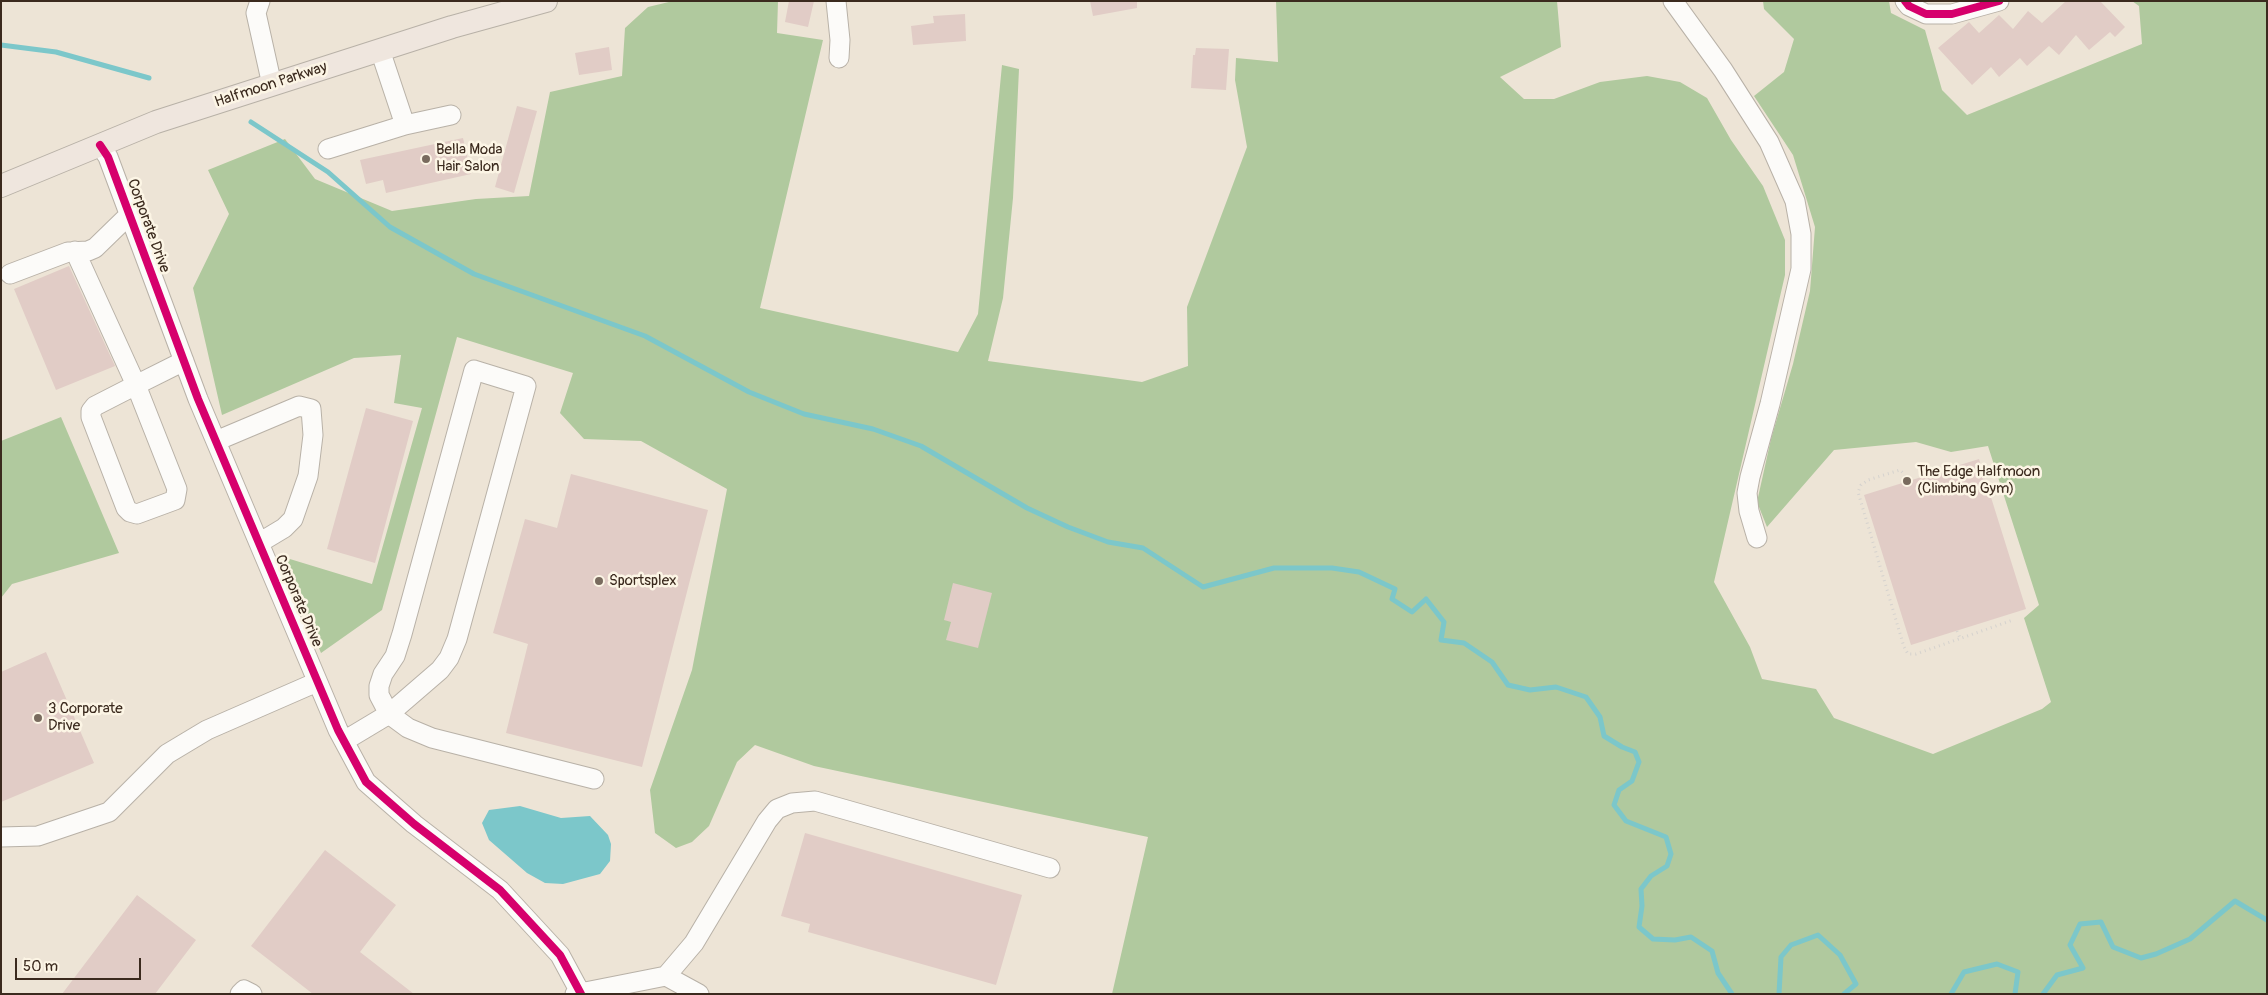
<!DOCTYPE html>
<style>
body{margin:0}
#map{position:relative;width:2268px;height:995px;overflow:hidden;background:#ede4d6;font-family:Pangolin,sans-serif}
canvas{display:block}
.frame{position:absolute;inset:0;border:2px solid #3b2a1e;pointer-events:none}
.scale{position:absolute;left:15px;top:958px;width:126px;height:22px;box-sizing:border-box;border:2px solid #3b2a1e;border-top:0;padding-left:6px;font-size:15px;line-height:18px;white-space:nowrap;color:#3b2a1e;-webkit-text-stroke:4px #fcf5e5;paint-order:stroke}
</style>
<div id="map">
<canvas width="2268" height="995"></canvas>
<div class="frame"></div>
<div class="scale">50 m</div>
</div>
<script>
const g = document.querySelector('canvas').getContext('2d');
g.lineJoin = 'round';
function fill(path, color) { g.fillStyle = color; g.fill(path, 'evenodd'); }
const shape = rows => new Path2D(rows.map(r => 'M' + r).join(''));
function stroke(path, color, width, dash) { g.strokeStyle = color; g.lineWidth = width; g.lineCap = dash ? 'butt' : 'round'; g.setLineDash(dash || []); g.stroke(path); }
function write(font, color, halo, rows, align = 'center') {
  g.font = font + ' Pangolin,sans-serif'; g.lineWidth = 5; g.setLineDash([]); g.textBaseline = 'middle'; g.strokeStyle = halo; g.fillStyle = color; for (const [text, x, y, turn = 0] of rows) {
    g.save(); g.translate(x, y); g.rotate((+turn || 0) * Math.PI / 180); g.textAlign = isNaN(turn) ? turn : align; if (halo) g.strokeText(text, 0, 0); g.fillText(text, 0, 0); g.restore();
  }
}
fill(shape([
 [673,1,778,1,777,33,823,40,760,308,958,352,978,314,1002,65,1019,69,1013,198,1003,298,988,361,1142,382,1188,366,1187,307,1247,147,1235,80,1236,58,1278,62,1276,1,1557,1,1561,47,1500,77,1524,99,1554,99,1600,82,1647,76,1680,82,1707,98,1731,140,1763,186,1785,240,1785,275,1714,582,1750,647,1762,679,1816,689,1834,718,1933,754,2042,709,2051,702,2024,618,2039,605,1988,446,1951,452,1916,442,1834,450,1767,527,1757,502,1771,439,1793,364,1810,291,1815,227,1793,155,1754,96,1784,72,1794,39,1764,9,1763,1,1889,1,1891,13,1925,30,1942,90,1967,115,2142,44,2139,6,2132,1,2267,1,2267,994,1112,994,1148,837,814,766,755,745,737,762,709,826,692,842,676,848,655,833,650,790,692,670,727,489,641,441,584,439,560,413,573,373,457,337,382,610,321,653,280,556,372,584,422,408,394,403,401,355,354,358,222,415,193,288,229,214,208,170,285,139,315,179,392,211,476,199,529,196,550,92,622,76,625,28,648,7],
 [61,417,119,553,12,584,1,598,1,441]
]), '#b0c99e');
fill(shape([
 [520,806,561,818,590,816,608,835,611,844,610,861,600,874,563,884,545,883,527,873,489,840,482,823,489,810]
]), '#7cc7ca');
stroke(shape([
 [1,45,56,52,149,78],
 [251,122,328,172,390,227,474,274,645,336,749,392,804,414,873,429,921,446,1027,508,1068,527,1108,542,1143,548,1203,587,1274,568,1332,568,1359,572,1395,589,1392,599,1412,612,1426,599,1444,622,1441,640,1464,643,1492,662,1508,685,1530,690,1556,687,1586,697,1600,717,1604,736,1622,747,1635,752,1639,762,1632,781,1619,790,1614,805,1626,821,1666,837,1671,854,1667,866,1651,876,1641,889,1642,906,1639,927,1653,939,1675,940,1691,937,1712,951,1718,973,1732,994],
 [1779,994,1781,957,1791,945,1818,935,1840,955,1856,984,1844,994],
 [1951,994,1964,972,1997,964,2018,972,2015,994],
 [2043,994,2057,975,2083,968,2070,945,2080,924,2101,922,2113,947,2141,958,2156,954,2190,939,2235,901,2267,920]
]), '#7cc7ca', 5);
fill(shape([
 [789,1,814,1,808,27,785,22],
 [1090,1,1137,1,1137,8,1093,16],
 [2066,1,2100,1,2125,27,2115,37,2110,32,2089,50,2076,35,2059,55,2049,46,2027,66,2020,58,1999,77,1991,67,1972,85,1938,48,1969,22,1979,33,1999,15,2013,29,2028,11,2042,23],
 [965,14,966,41,913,45,911,26,934,23,933,16],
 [609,47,612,70,579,75,575,53],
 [1196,48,1229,49,1226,90,1191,88,1193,55,1195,55],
 [517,106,537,111,514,193,495,187],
 [463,138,471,174,386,193,383,180,366,184,360,160],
 [69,266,115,366,56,390,14,289],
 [366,408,413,421,375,563,327,549],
 [1979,459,2026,609,1911,645,1864,495],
 [571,474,708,510,642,767,506,733,528,644,493,633,525,519,557,528],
 [953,583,992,593,978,648,946,640,951,622,944,620],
 [46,652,94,763,1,802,1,672],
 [805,833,1022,895,996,985,808,932,810,924,781,916],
 [325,850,396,905,360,952,414,994,313,994,251,946],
 [137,895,196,940,155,994,62,994]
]), '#e1ccc6');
const minor = shape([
 [260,1,256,13,272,85],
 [836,1,840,40,839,58],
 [1673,1,1723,70,1769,142,1795,201,1801,234,1801,269,1770,404,1750,477,1747,493,1749,511,1757,538],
 [1905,1,1909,6,1926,14,1952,14,1999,1],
 [405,125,451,115],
 [100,145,108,157,198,399,338,730,366,782,414,824,500,890,560,955,581,994],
 [328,149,405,125,380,50],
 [75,251,136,385,177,489,175,500,137,514,130,512,126,508,91,417,91,411,95,406,136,385,184,361],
 [10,274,68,252,88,251,95,248,129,215],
 [216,441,299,406,311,409,313,435,308,476,293,519,284,528,259,543],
 [344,741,389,714,379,695,379,686,383,674,395,656,402,634,474,370,526,386,457,639,449,658,440,670,389,714,408,728,432,738,594,779],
 [1,837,38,836,109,812,167,754,207,730,317,682],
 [666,976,699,994],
 [240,994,244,990,252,994],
 [575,994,666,976,694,943,767,821,777,809,792,803,815,801,1050,868]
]);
const major = shape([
 [1,186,156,122,452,27,546,1]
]);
stroke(minor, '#b8b1a7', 21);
stroke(major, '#b8b1a7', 24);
stroke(shape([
 [1907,481,1904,474,1900,470,1868,480,1861,485,1858,492,1904,647,1908,654,1916,654,2013,620],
 [1957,631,1960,638]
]), '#d5d2ce', 3, [1, 4]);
stroke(minor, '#fcfbf9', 19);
stroke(major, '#efe6de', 22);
stroke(shape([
 [1905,1,1909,6,1926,14,1952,14,1999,1],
 [100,145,108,157,198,399,338,730,366,782,414,824,500,890,560,955,581,994]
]), '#d6006c', 8);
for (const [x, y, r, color] of [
 [426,159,5,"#796b5e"],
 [1907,481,5,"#796b5e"],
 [599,581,5,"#796b5e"],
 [38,718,5,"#796b5e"]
]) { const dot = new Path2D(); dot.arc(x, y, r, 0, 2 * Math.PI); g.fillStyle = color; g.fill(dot); stroke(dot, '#fcf5e5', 2); }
write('15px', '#3b2a1e', '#fcf5e5', [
 ["Halfmoon Parkway",271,85,-18],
 ["Corporate Drive",148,226,70],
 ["Corporate Drive",298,601,67]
]);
write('15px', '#3b2a1e', '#fcf5e5', [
 ["Bella Moda",436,150],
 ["Hair Salon",436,167],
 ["The Edge Halfmoon",1917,472],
 ["(Climbing Gym)",1917,489],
 ["Sportsplex",609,581],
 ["3 Corporate",48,709],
 ["Drive",48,726]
], 'left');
</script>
